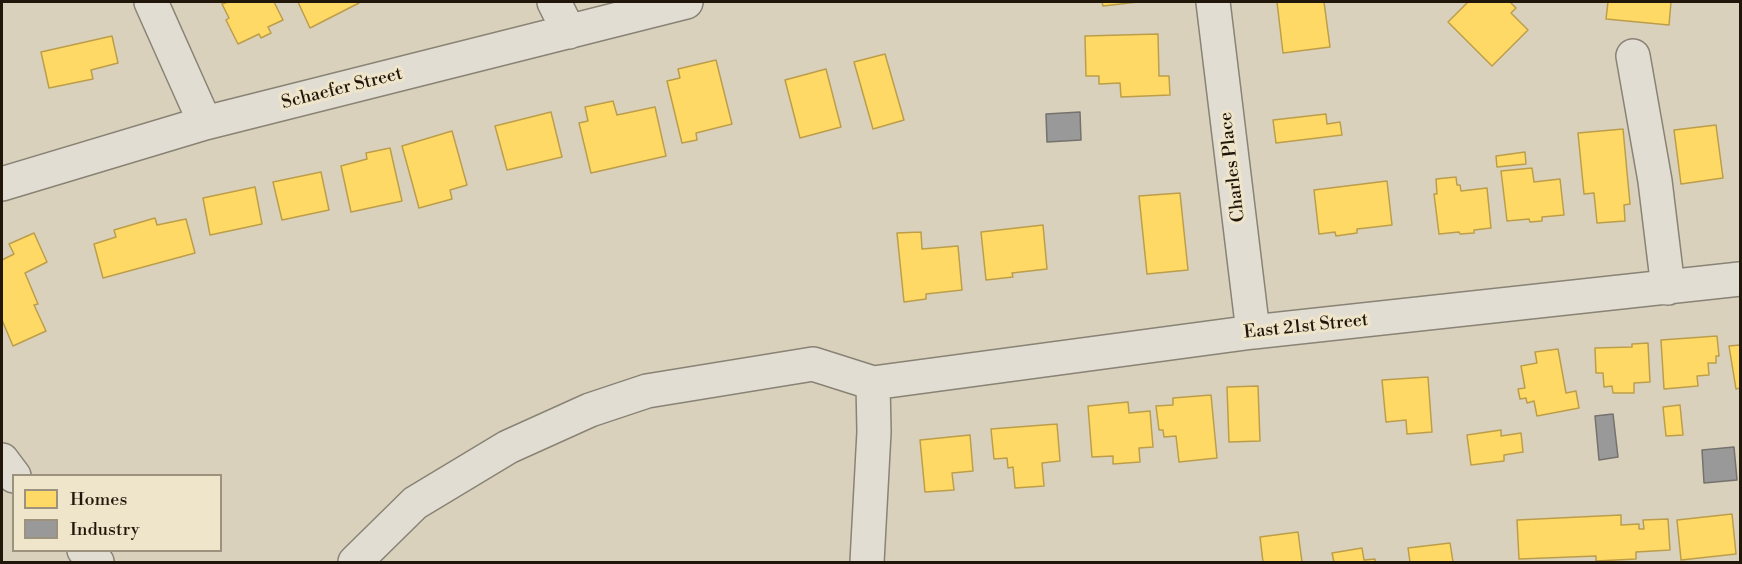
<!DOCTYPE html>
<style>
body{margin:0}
#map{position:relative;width:1742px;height:564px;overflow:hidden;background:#d9d1bb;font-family:"Libre Bodoni",serif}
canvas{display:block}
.frame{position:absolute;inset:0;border:3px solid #20160a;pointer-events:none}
.legend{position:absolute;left:12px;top:474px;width:210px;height:78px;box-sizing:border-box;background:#efe5ca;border:2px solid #9c927d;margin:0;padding:8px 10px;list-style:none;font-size:18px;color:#20160a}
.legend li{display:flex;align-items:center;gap:12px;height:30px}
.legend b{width:30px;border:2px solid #9c927d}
</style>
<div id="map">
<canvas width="1742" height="564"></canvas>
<div class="frame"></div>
<ul class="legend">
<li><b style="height:16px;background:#ffd966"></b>Homes</li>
<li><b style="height:16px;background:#999"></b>Industry</li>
</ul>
</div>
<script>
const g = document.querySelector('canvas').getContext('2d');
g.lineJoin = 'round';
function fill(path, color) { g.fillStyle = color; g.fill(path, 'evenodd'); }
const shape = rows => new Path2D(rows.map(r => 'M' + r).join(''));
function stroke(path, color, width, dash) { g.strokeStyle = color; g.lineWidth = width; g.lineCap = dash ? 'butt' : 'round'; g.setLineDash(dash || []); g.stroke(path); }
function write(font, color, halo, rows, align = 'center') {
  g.font = font + ' "Libre Bodoni",serif'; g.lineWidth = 6; g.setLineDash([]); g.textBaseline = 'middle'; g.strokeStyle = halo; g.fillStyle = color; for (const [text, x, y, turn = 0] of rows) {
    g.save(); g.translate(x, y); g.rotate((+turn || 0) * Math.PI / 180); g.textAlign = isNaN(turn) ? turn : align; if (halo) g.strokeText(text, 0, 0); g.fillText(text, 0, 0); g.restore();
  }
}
const homes = shape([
 [228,2,274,2,283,20,268,27,271,33,261,38,259,34,238,44,226,20,229,18,222,4,228,2],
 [298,2,358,2,359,3,310,28,298,2],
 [1102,2,1138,2,1103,6,1102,2],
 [1277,2,1324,2,1330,47,1283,53,1277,2],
 [1468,2,1510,2,1516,8,1511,13,1528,30,1492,66,1448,22,1468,2],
 [1608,2,1671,2,1669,25,1606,19,1608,2],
 [1158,34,1159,76,1169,76,1170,95,1121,97,1120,83,1099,84,1099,76,1086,76,1085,36,1158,34],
 [112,36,118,63,91,70,93,79,49,88,41,52,112,36],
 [885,54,904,120,873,129,854,62,885,54],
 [716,60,732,124,696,133,697,140,682,143,667,81,680,78,678,69,716,60],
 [826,69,841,127,800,138,785,80,826,69],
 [613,101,617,115,655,107,666,156,591,173,579,123,588,121,585,107,613,101],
 [551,112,562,157,507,170,495,126,551,112],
 [1326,114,1327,124,1340,122,1342,135,1276,143,1273,120,1326,114],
 [1716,125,1723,178,1681,184,1674,130,1716,125],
 [1623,129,1630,204,1624,205,1625,221,1597,223,1594,193,1584,194,1578,133,1623,129],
 [452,131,467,185,450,190,452,199,419,208,402,146,452,131],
 [390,148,402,201,351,212,341,166,367,159,366,153,390,148],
 [1525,152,1526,164,1497,167,1496,156,1525,152],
 [1532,168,1534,182,1560,179,1564,215,1542,217,1542,221,1530,222,1529,219,1507,221,1501,171,1532,168],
 [321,172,329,210,282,220,273,182,321,172],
 [1456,177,1457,185,1460,185,1461,191,1487,188,1491,228,1474,230,1474,233,1460,234,1459,232,1439,234,1434,194,1437,194,1436,179,1456,177],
 [1387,181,1392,225,1357,229,1357,233,1336,236,1335,232,1319,234,1314,190,1387,181],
 [255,187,262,224,210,235,203,198,255,187],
 [1180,193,1188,270,1147,274,1139,196,1180,193],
 [155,218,157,225,186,219,195,253,103,278,94,244,116,237,114,230,155,218],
 [1043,225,1047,269,1012,273,1013,277,986,280,981,232,1043,225],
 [921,232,922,249,958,246,962,290,926,294,926,299,904,302,897,233,921,232],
 [34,233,47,262,25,273,38,304,34,305,46,331,13,346,2,320,2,260,14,254,9,244,34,233],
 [1717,336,1719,356,1716,356,1716,363,1708,363,1709,375,1697,376,1698,386,1664,389,1661,340,1717,336],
 [1648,343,1650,382,1634,383,1634,393,1613,393,1612,386,1604,387,1603,373,1596,373,1595,348,1632,347,1632,344,1648,343],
 [1740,345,1740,388,1736,389,1729,346,1740,345],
 [1558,349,1566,393,1576,391,1579,408,1537,416,1534,401,1527,403,1526,398,1520,399,1518,389,1525,388,1521,366,1537,363,1535,352,1558,349],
 [1428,377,1432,432,1407,434,1406,420,1386,422,1382,380,1428,377],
 [1258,386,1260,441,1229,442,1227,387,1258,386],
 [1211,395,1217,458,1179,462,1176,436,1164,437,1163,430,1159,430,1156,406,1173,405,1173,398,1211,395],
 [1128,402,1129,413,1150,411,1153,447,1139,448,1140,462,1113,464,1113,456,1092,457,1088,406,1128,402],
 [1680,405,1683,435,1666,436,1663,407,1680,405],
 [1057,424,1060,461,1042,463,1044,486,1015,488,1013,467,1008,468,1007,458,994,459,991,429,1057,424],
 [1501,430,1501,436,1521,433,1523,452,1504,455,1504,461,1471,465,1467,435,1501,430],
 [970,435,973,471,952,473,954,490,925,492,920,440,970,435],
 [1732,514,1736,554,1681,560,1677,520,1732,514],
 [1621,515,1621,525,1639,524,1639,529,1644,529,1643,520,1668,519,1670,550,1636,552,1636,559,1596,561,1596,556,1519,559,1517,520,1621,515],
 [1298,532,1302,562,1263,562,1260,537,1298,532],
 [1450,543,1453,562,1410,562,1408,548,1450,543],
 [1362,548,1364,560,1375,559,1375,562,1334,562,1332,553,1362,548]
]);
fill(homes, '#ffd966');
stroke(homes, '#bc9e4a', 1.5);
const industry = shape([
 [1080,112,1081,140,1047,142,1046,114,1080,112],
 [1613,414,1618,457,1599,460,1595,416,1613,414],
 [1734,447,1737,480,1704,483,1702,450,1734,447]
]);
fill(industry, '#999');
stroke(industry, '#75726e', 1.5);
const minor = shape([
 [151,2,205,123],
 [554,2,569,32],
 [1213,2,1253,332],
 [1633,56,1655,181,1668,288],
 [2,184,205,123,686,2],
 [2,460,14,476],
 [84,550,97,562],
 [355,562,415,503,508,447,590,410,647,391,813,364,873,383,1253,332,1740,279],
 [867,562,874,432,873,383]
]);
stroke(minor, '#898376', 36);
stroke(minor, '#e2ddd2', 33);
write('18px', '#20160a', '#efe5ca', [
 ["Schaefer Street",342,89,-14],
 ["Charles Place",1233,167,-97],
 ["East 21st Street",1306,327,-6]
]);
</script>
